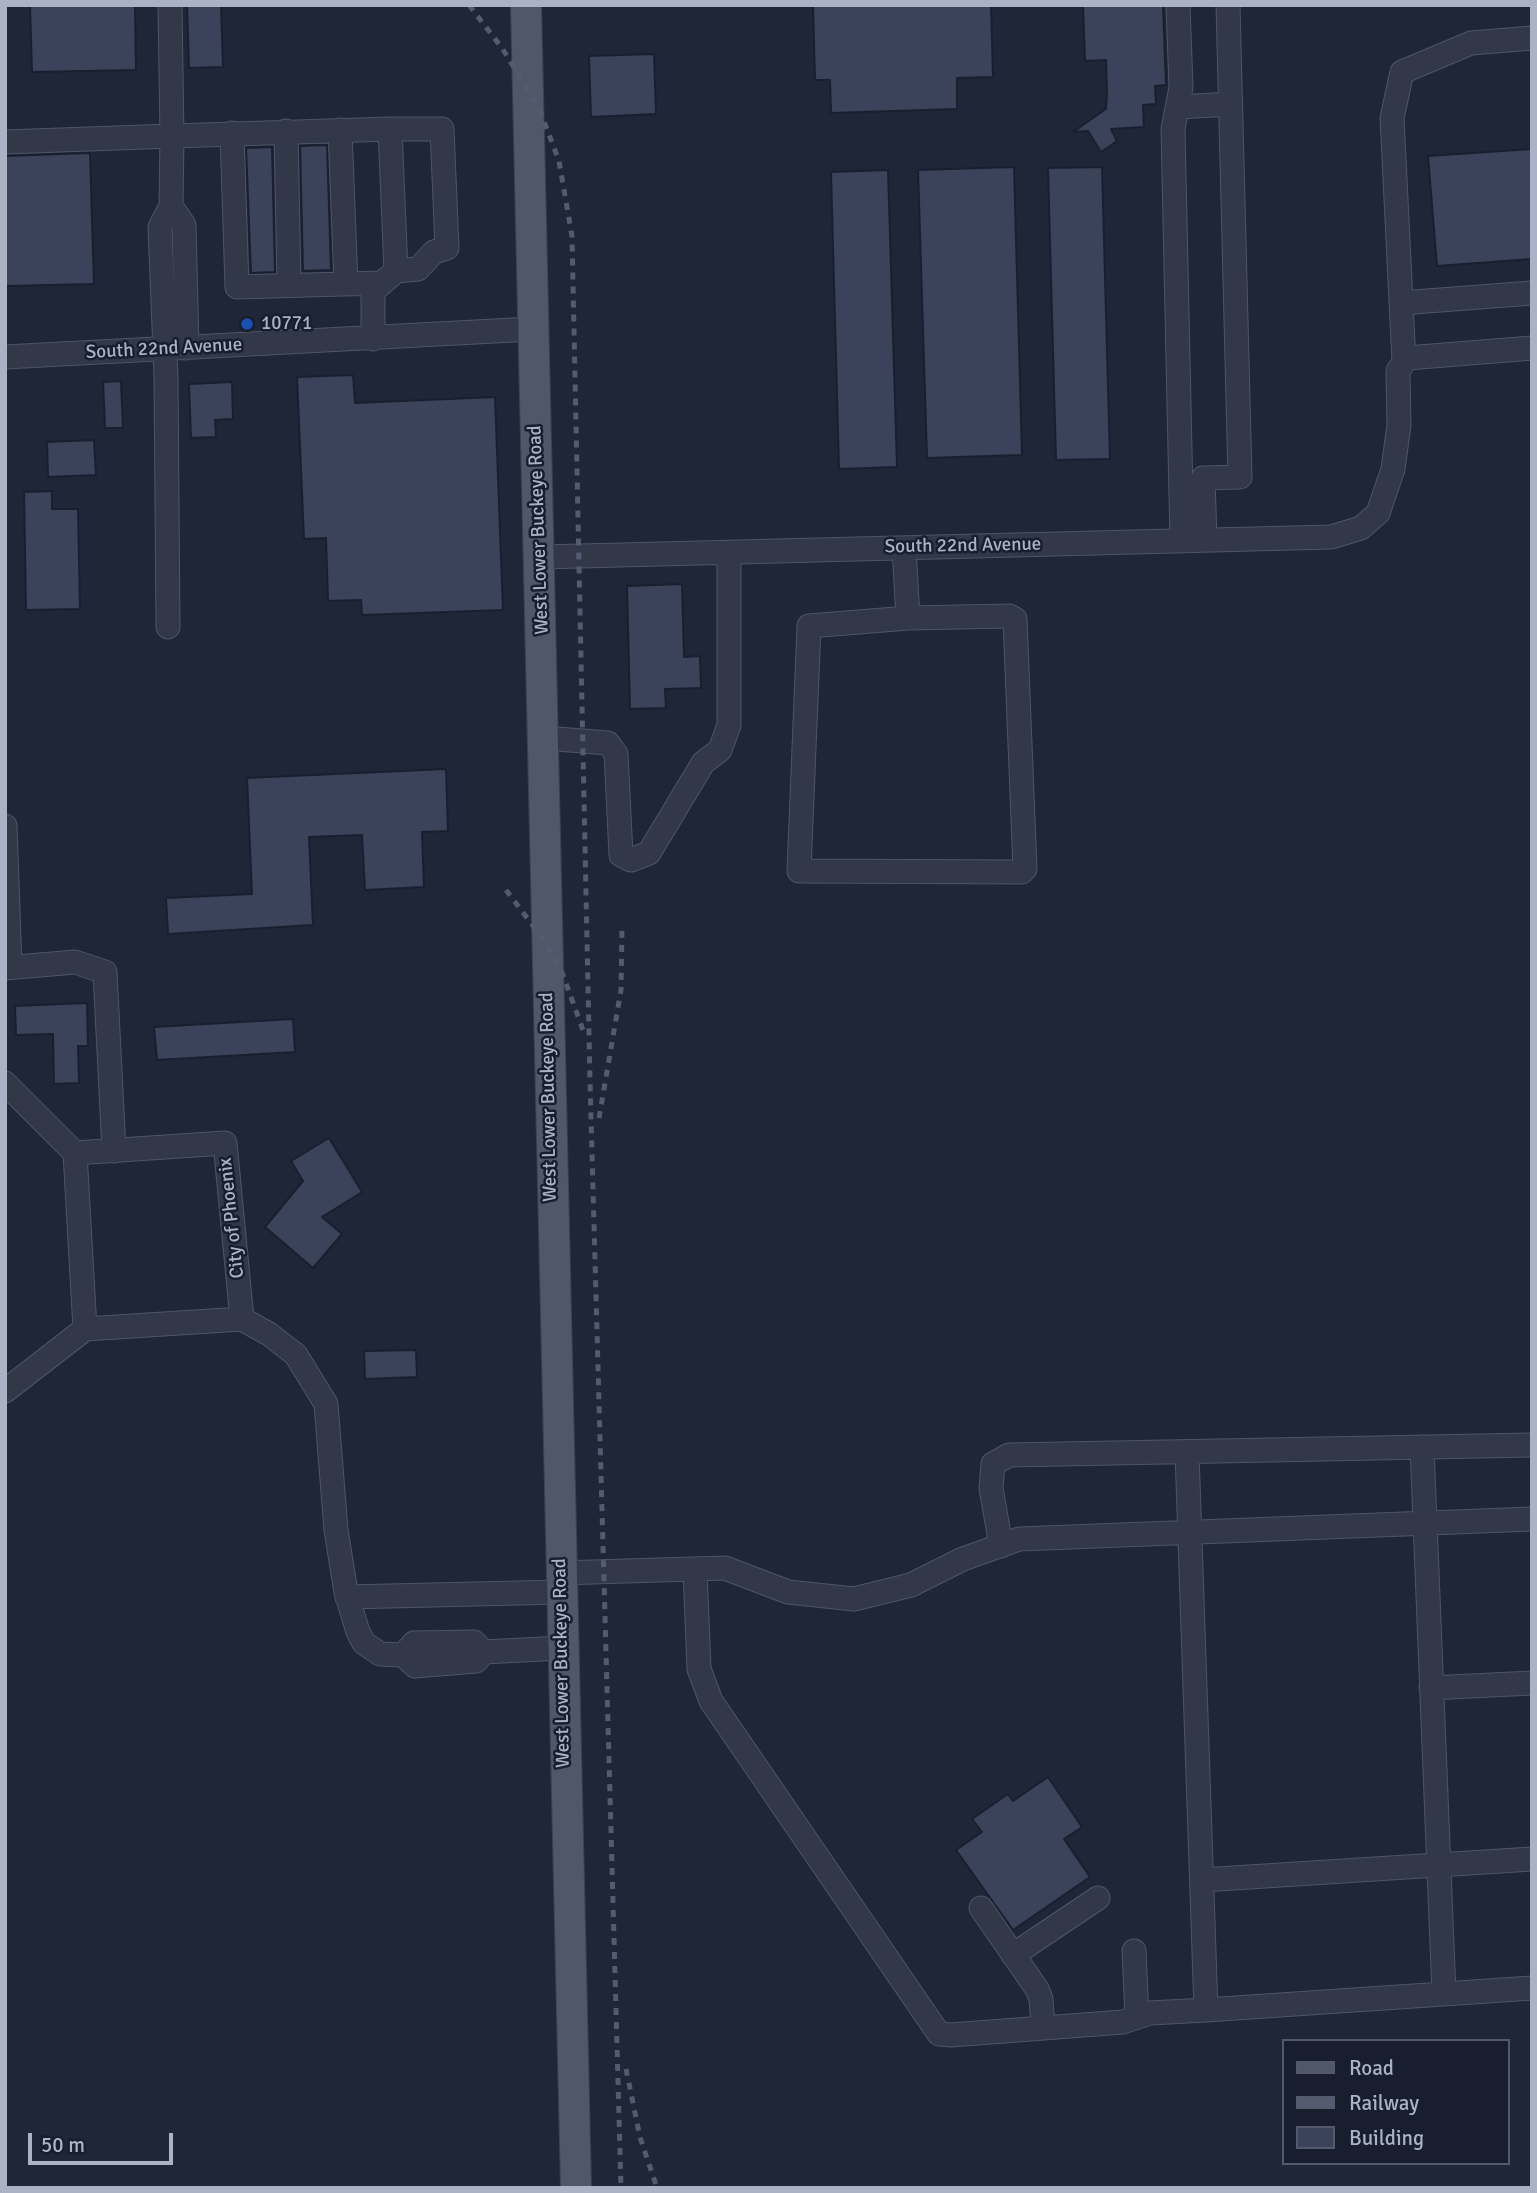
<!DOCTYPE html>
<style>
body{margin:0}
#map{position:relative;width:1537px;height:2193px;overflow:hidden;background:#1e2638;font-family:Signika,sans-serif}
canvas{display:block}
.frame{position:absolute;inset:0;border:7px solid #acb2c6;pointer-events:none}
.legend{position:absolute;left:1282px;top:2039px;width:228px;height:126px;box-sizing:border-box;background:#181e2d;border:2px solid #53596a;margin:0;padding:9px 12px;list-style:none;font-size:21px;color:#acb2c6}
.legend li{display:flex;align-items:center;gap:14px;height:35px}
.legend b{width:35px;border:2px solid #53596a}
.scale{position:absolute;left:28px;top:2133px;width:145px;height:32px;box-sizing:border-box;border:4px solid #acb2c6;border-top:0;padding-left:9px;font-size:21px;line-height:24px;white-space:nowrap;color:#acb2c6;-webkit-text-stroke:5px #181e2d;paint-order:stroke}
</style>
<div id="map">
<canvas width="1537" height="2193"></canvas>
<div class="frame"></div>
<ul class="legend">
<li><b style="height:9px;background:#4f5769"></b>Road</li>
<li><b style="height:9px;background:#535b70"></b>Railway</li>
<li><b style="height:19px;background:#3a4359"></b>Building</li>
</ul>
<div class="scale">50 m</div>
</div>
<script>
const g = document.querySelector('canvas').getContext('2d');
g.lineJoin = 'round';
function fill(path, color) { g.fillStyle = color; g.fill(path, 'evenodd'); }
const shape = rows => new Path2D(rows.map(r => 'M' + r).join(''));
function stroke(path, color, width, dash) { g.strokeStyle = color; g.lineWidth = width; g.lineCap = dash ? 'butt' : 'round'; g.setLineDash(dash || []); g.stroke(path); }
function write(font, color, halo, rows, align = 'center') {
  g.font = font + ' Signika,sans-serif'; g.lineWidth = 5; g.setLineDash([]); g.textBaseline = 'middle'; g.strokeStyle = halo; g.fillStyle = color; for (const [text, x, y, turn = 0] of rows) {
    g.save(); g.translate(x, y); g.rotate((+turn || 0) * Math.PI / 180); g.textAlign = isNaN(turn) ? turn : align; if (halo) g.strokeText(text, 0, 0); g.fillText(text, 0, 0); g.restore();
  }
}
const building = shape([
 [30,5,135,5,136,70,32,72,30,5],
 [187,5,221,5,223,67,189,68,187,5],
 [813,5,991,5,993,77,957,78,957,109,831,113,830,80,815,80,813,5],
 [1083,5,1163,5,1166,85,1155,86,1156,104,1143,105,1144,127,1111,129,1117,141,1101,152,1088,131,1073,132,1106,109,1107,93,1106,60,1085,61,1083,5],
 [654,54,656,114,591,117,589,56,654,54],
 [327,145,331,270,303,271,300,146,327,145],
 [272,147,275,272,251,273,246,148,272,147],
 [1532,149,1532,259,1437,266,1428,156,1532,149],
 [90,153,94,284,6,286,5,156,90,153],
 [1014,167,1022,455,927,458,918,170,1014,167],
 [1102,167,1110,459,1056,460,1048,168,1102,167],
 [888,170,897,467,839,469,831,172,888,170],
 [353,375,355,403,495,397,503,610,362,615,361,600,328,601,326,538,304,539,297,377,353,375],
 [121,381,123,428,105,428,103,382,121,381],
 [232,382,233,419,215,420,216,437,191,438,189,384,232,382],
 [94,440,96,475,48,477,47,442,94,440],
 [52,491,52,509,78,509,80,609,26,610,24,492,52,491],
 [682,584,684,657,700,656,701,688,665,689,666,708,630,709,627,586,682,584],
 [446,769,448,831,422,832,424,887,365,890,362,835,309,837,313,925,168,934,166,898,252,894,247,778,446,769],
 [87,1003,88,1046,78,1046,79,1083,54,1084,53,1034,16,1035,15,1006,87,1003],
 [293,1019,295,1052,157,1060,154,1027,293,1019],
 [329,1138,362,1192,322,1217,342,1234,313,1268,265,1227,303,1181,291,1161,329,1138],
 [416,1350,417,1377,365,1379,364,1351,416,1350],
 [1048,1777,1082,1827,1064,1839,1090,1877,1013,1930,956,1850,982,1832,972,1819,1008,1794,1013,1801,1048,1777]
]);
fill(building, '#3a4359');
stroke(building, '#1a1f2f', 2);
const minor = shape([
 [170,5,172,136,390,129,396,271,373,291,373,339],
 [1178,5,1181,87,1173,129,1182,541],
 [1178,107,1230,104],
 [390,129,442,129,447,248,434,252,418,269,396,271],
 [340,130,346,284],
 [286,131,289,285],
 [232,133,237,287,380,283],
 [5,142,172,136,171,206],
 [1401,303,1532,293],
 [5,357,532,329],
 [1404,362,1392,118,1402,72,1471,43,1532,38],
 [1205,540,1203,478,1240,477,1228,5],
 [904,548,908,618,1009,616,1015,619,1025,869,1022,872,799,871,809,626,908,618],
 [541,557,1331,537,1361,528,1378,513,1393,469,1399,425,1398,371,1407,358,1532,348],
 [168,627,166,377,160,227,171,206,184,225,187,348],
 [544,738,608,743,616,754,621,855,631,860,649,853,703,763,720,750,729,725,729,552],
 [5,826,10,967],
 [5,968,75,962,105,972,114,1151],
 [5,1083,75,1153,85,1329],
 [75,1153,225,1143,242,1319],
 [5,1391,85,1329,242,1319,269,1334,296,1355,326,1404,336,1530,346,1592,358,1632,364,1643,380,1654,403,1655],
 [1422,1447,1444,1994],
 [1187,1452,1206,2010,1532,1988],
 [1001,1546,991,1488,993,1464,1009,1455,1532,1445],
 [695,1569,699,1669,711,1701,939,2034,951,2035,1123,2022,1150,2013,1206,2010],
 [560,1573,725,1568,788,1592,854,1599,911,1585,963,1559,1019,1539,1532,1519],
 [347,1597,560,1592],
 [484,1652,474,1642,414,1643,403,1655,415,1666,476,1661,484,1652,561,1648],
 [1431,1688,1532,1683],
 [1202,1880,1532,1859],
 [981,1908,1037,1989,1041,1999,1043,2028],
 [1134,1951,1137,2017],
 [1013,1955,1098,1898]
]);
const major = shape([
 [526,5,576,2188]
]);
stroke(minor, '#4f5567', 25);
stroke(major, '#3b4152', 32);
stroke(minor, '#323848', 23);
stroke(major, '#4f5769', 30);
stroke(shape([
 [469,5,502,48,539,108,559,161,572,236,590,1081,621,2188],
 [506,890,546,943,563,975,584,1033],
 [599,1118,621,990,622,928],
 [626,2069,640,2137,657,2188]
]), '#535b70', 5, [7, 7]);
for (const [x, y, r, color] of [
 [247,324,7,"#1a4fb4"]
]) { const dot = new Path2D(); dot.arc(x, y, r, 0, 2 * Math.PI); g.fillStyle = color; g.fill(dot); stroke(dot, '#181e2d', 2.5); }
write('19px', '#acb2c6', '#181e2d', [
 ["10771",261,324]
], 'left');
write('19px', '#acb2c6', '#181e2d', [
 ["South 22nd Avenue",164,349,-3],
 ["West Lower Buckeye Road",539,530,-92],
 ["South 22nd Avenue",963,546,-1],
 ["West Lower Buckeye Road",549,1097,-91],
 ["City of Phoenix",232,1218,-96],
 ["West Lower Buckeye Road",562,1663,-91]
]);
</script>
